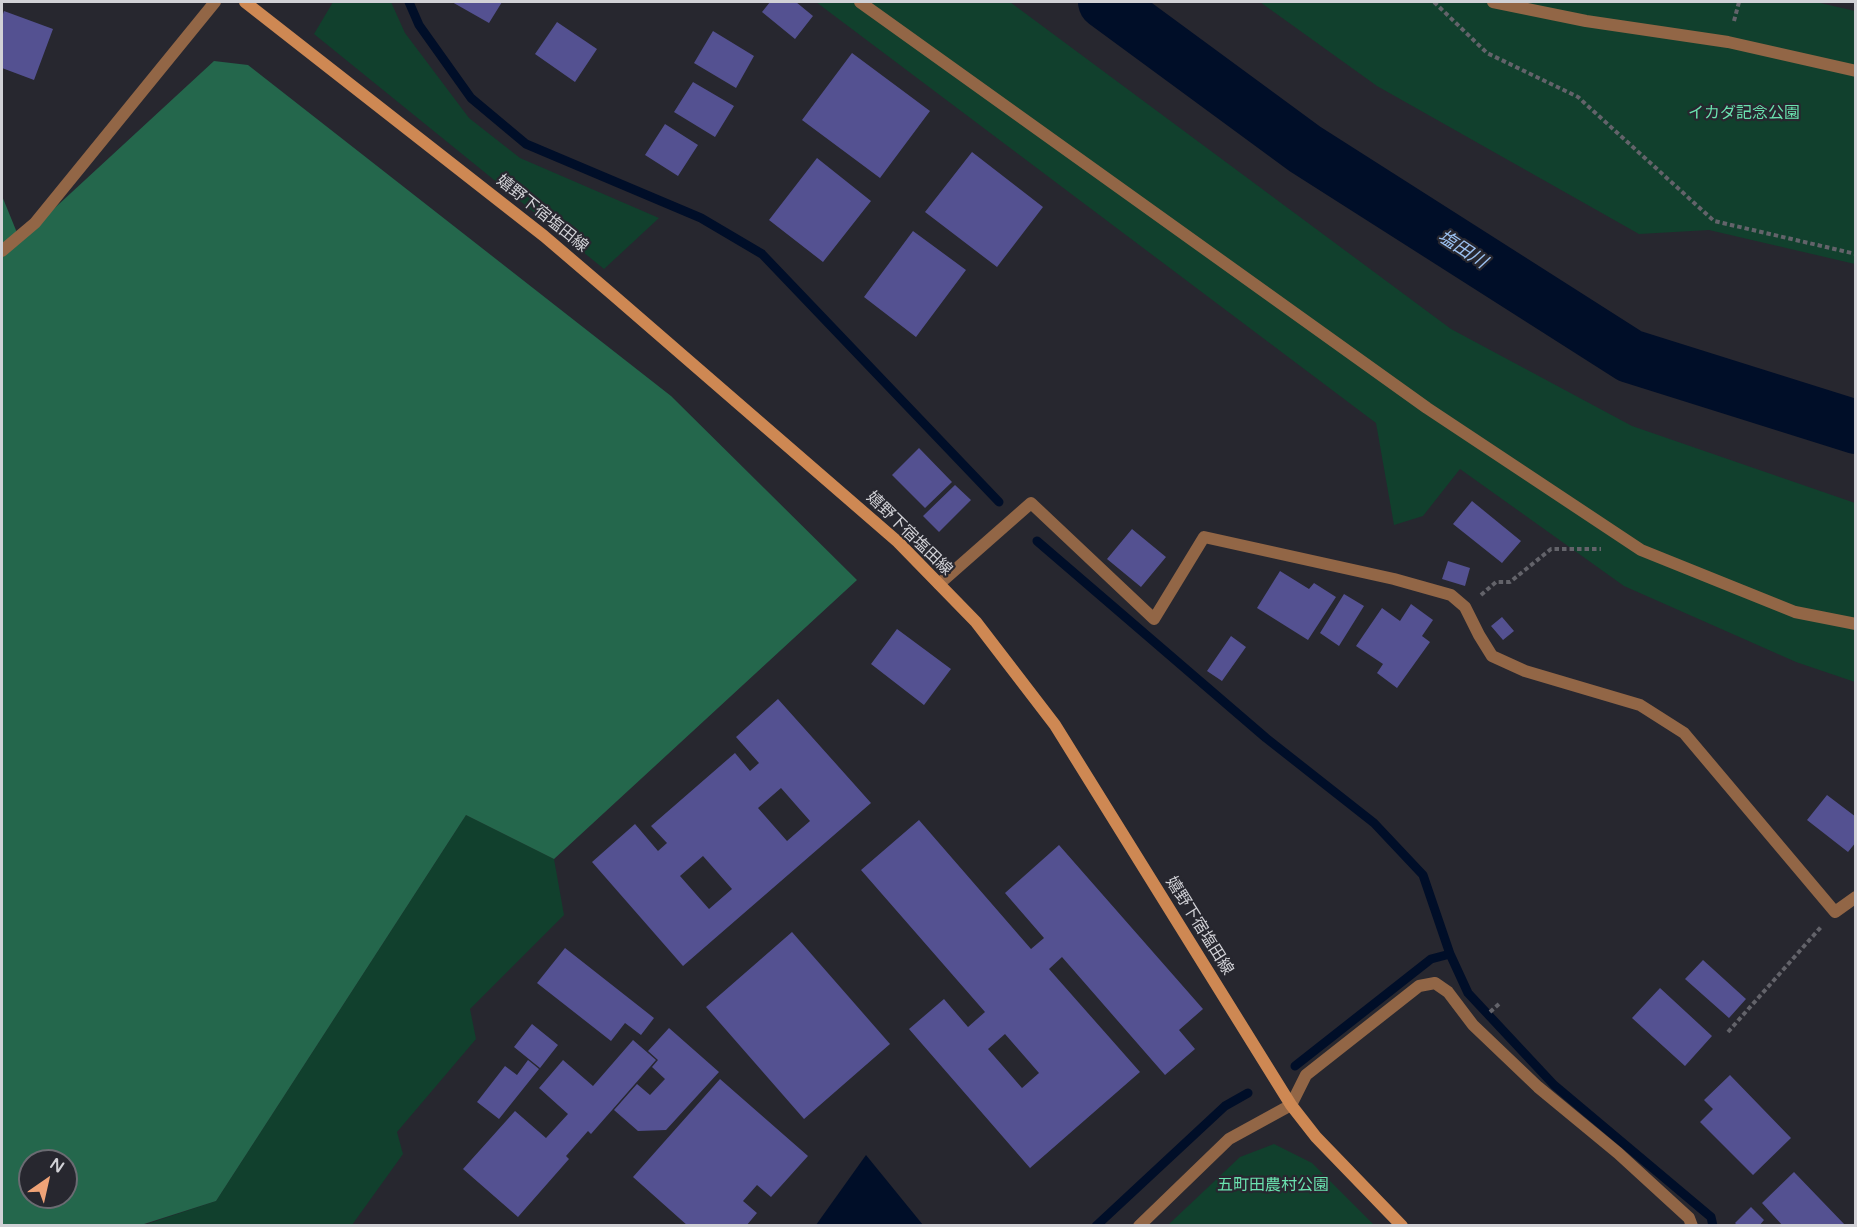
<!DOCTYPE html>
<meta charset="utf-8">
<style>
body{margin:0}
#map{position:relative;width:1857px;height:1227px;overflow:hidden;background:#27272f;font-family:"Varela Round",sans-serif}
canvas{display:block}
.frame{position:absolute;inset:0;border:3px solid #d1d1d6;pointer-events:none}
.north{position:absolute;left:18px;top:1149px;width:60px;height:60px;box-sizing:border-box;background:#27272f;border:2px solid #6b6b72;border-radius:50%;rotate:34deg;font-size:16px;font-weight:700;line-height:24px;text-align:center;color:#d1d1d6}
.north::after{content:'';display:block;margin:auto;width:21px;height:27px;background:#efa377;clip-path:polygon(50% 0,100% 100%,50% 72%,0 100%)}
</style>
<div id="map">
<canvas width="1857" height="1227"></canvas>
<div class="frame"></div>
<div class="north">N</div>
</div>
<script>
const g = document.querySelector('canvas').getContext('2d');
g.lineJoin = 'round';
function fill(path, color) { g.fillStyle = color; g.fill(path, 'evenodd'); }
const shape = rows => new Path2D(rows.map(r => 'M' + r).join(''));
function stroke(path, color, width, dash) { g.strokeStyle = color; g.lineWidth = width; g.lineCap = dash ? 'butt' : 'round'; g.setLineDash(dash || []); g.stroke(path); }
function write(font, color, halo, rows, align = 'center') {
  g.font = font + ' "Varela Round","Noto Sans JP",sans-serif'; g.lineWidth = 4.5; g.setLineDash([]); g.textBaseline = 'middle'; g.strokeStyle = halo; g.fillStyle = color; for (const [text, x, y, turn = 0] of rows) {
    g.save(); g.translate(x, y); g.rotate((+turn || 0) * Math.PI / 180); g.textAlign = isNaN(turn) ? turn : align; if (halo) g.strokeText(text, 0, 0); g.fillText(text, 0, 0); g.restore();
  }
}
fill(shape([
 [333,2,391,2,405,33,469,118,520,158,659,218,604,269,314,34],
 [816,2,1010,2,1451,329,1632,426,1855,503,1855,682,1796,662,1624,586,1460,469,1423,516,1394,525,1376,423],
 [1260,2,1816,2,1855,11,1855,264,1709,230,1639,234,1377,86],
 [466,815,554,859,564,915,470,1009,476,1039,397,1132,403,1154,352,1225,141,1226,216,1201],
 [1274,1144,1312,1163,1374,1225,1168,1225,1240,1157]
]), '#11402d');
fill(shape([
 [214,61,248,65,671,396,857,580,554,859,466,815,216,1201,141,1225,2,1225,2,196,20,240],
 [30,1161,66,1161,66,1197,30,1197]
]), '#24674c');
fill(shape([
 [866,1155,923,1225,816,1225]
]), '#000e28');
stroke(shape([
 [409,2,419,25,471,98,526,144,701,218,762,254,999,502],
 [1037,541,1266,738,1374,823,1423,875,1450,954,1468,993,1554,1085,1711,1217,1713,1226],
 [1295,1066,1431,959,1450,954],
 [1096,1226,1225,1106,1248,1093]
]), '#000e28', 9);
stroke(shape([
 [1105,2,1305,149,1630,356,1856,427]
]), '#000e28', 54);
fill(shape([
 [452,2,502,2,489,23],
 [770,2,796,2,813,16,795,39,762,12],
 [4,11,53,29,34,80,2,68,2,17],
 [557,22,597,49,575,82,535,54],
 [713,31,754,56,736,88,694,63],
 [852,53,930,111,880,178,802,120],
 [693,82,734,106,715,137,674,112],
 [665,124,698,145,678,176,645,155],
 [972,152,1043,207,997,267,925,212],
 [817,158,871,201,823,262,769,220],
 [913,231,966,270,916,337,864,297],
 [919,448,952,482,925,508,892,475],
 [955,485,971,500,939,532,923,516],
 [1472,501,1521,541,1502,563,1453,524],
 [1132,529,1166,557,1141,587,1107,559],
 [1448,561,1470,568,1465,586,1442,579],
 [1280,571,1309,589,1314,583,1336,597,1308,640,1257,608],
 [1344,594,1364,606,1339,646,1320,633],
 [1411,604,1433,620,1422,636,1430,642,1397,688,1377,673,1383,664,1356,646,1382,608,1400,621],
 [1502,617,1514,631,1503,640,1491,626],
 [897,629,951,669,924,705,871,664],
 [1231,636,1246,647,1222,681,1207,671],
 [778,699,871,803,683,966,592,862,635,824,658,851,667,843,651,826,735,753,750,771,759,763,736,737],
 [781,788,810,821,787,841,758,808],
 [703,856,732,889,709,909,680,876],
 [1827,795,1856,817,1856,842,1848,852,1807,820],
 [919,820,1031,949,1044,938,1005,893,1059,845,1203,1009,1179,1030,1195,1049,1165,1075,1062,957,1049,969,1140,1072,1030,1168,909,1029,944,999,968,1027,985,1012,861,870],
 [1005,1034,1039,1073,1022,1088,988,1049],
 [792,932,890,1044,804,1119,706,1007],
 [565,948,654,1018,641,1035,625,1023,611,1041,537,983],
 [1703,960,1746,999,1729,1018,1685,979],
 [1660,988,1712,1036,1685,1066,1632,1018],
 [532,1024,558,1045,540,1068,514,1047],
 [669,1028,719,1072,666,1130,638,1131,614,1110,637,1084,650,1095,665,1079,652,1067,658,1060,648,1051],
 [633,1040,656,1060,591,1134,588,1131,566,1156,569,1159,518,1217,463,1169,515,1111,546,1138,568,1114,539,1088,563,1060,593,1086],
 [528,1060,539,1069,499,1119,477,1102,505,1066,517,1075],
 [1730,1075,1791,1138,1753,1175,1700,1122,1713,1109,1704,1100],
 [720,1079,808,1156,771,1197,757,1185,743,1201,757,1213,746,1226,688,1226,633,1177],
 [1794,1172,1846,1226,1783,1226,1762,1203],
 [1751,1207,1764,1220,1759,1226,1738,1226,1735,1223]
]), '#545191');
stroke(shape([
 [1434,2,1487,53,1578,97,1714,221,1856,254],
 [1734,21,1739,2],
 [1481,595,1496,582,1510,582,1551,549,1601,549],
 [1490,1012,1499,1004],
 [1728,1032,1821,927]
]), '#63636a', 4, [4.5, 3]);
stroke(shape([
 [860,2,1427,408,1641,550,1795,612,1856,624]
]), '#926646', 12);
stroke(shape([
 [1493,2,1586,21,1728,42,1856,71],
 [2,251,35,223,215,2],
 [939,584,1031,503,1154,619,1204,537,1394,579,1451,595,1465,607,1479,635,1492,656,1525,671,1640,705,1684,733,1835,912,1856,897],
 [1139,1226,1229,1139,1291,1105,1306,1075,1419,986,1435,983,1448,992,1473,1025,1538,1087,1618,1153,1689,1218,1692,1226]
]), '#926646', 12);
stroke(shape([
 [245,2,544,236,613,295,898,542,976,622,1055,725,1291,1105,1316,1137,1402,1226]
]), '#ce8853', 12);
write('16px', '#6ae2af', '#27272f', [
 ["イカダ記念公園",1744,114],
 ["五町田農村公園",1273,1186]
]);
write('16px', '#d1d1d6', '#27272f', [
 ["嬉野下宿塩田線",542,214,39],
 ["嬉野下宿塩田線",909,534,44],
 ["嬉野下宿塩田線",1199,926,58]
]);
write('italic 18px', '#9cc1f1', '#27272f', [
 ["塩田川",1462,250,33]
]);
</script>
